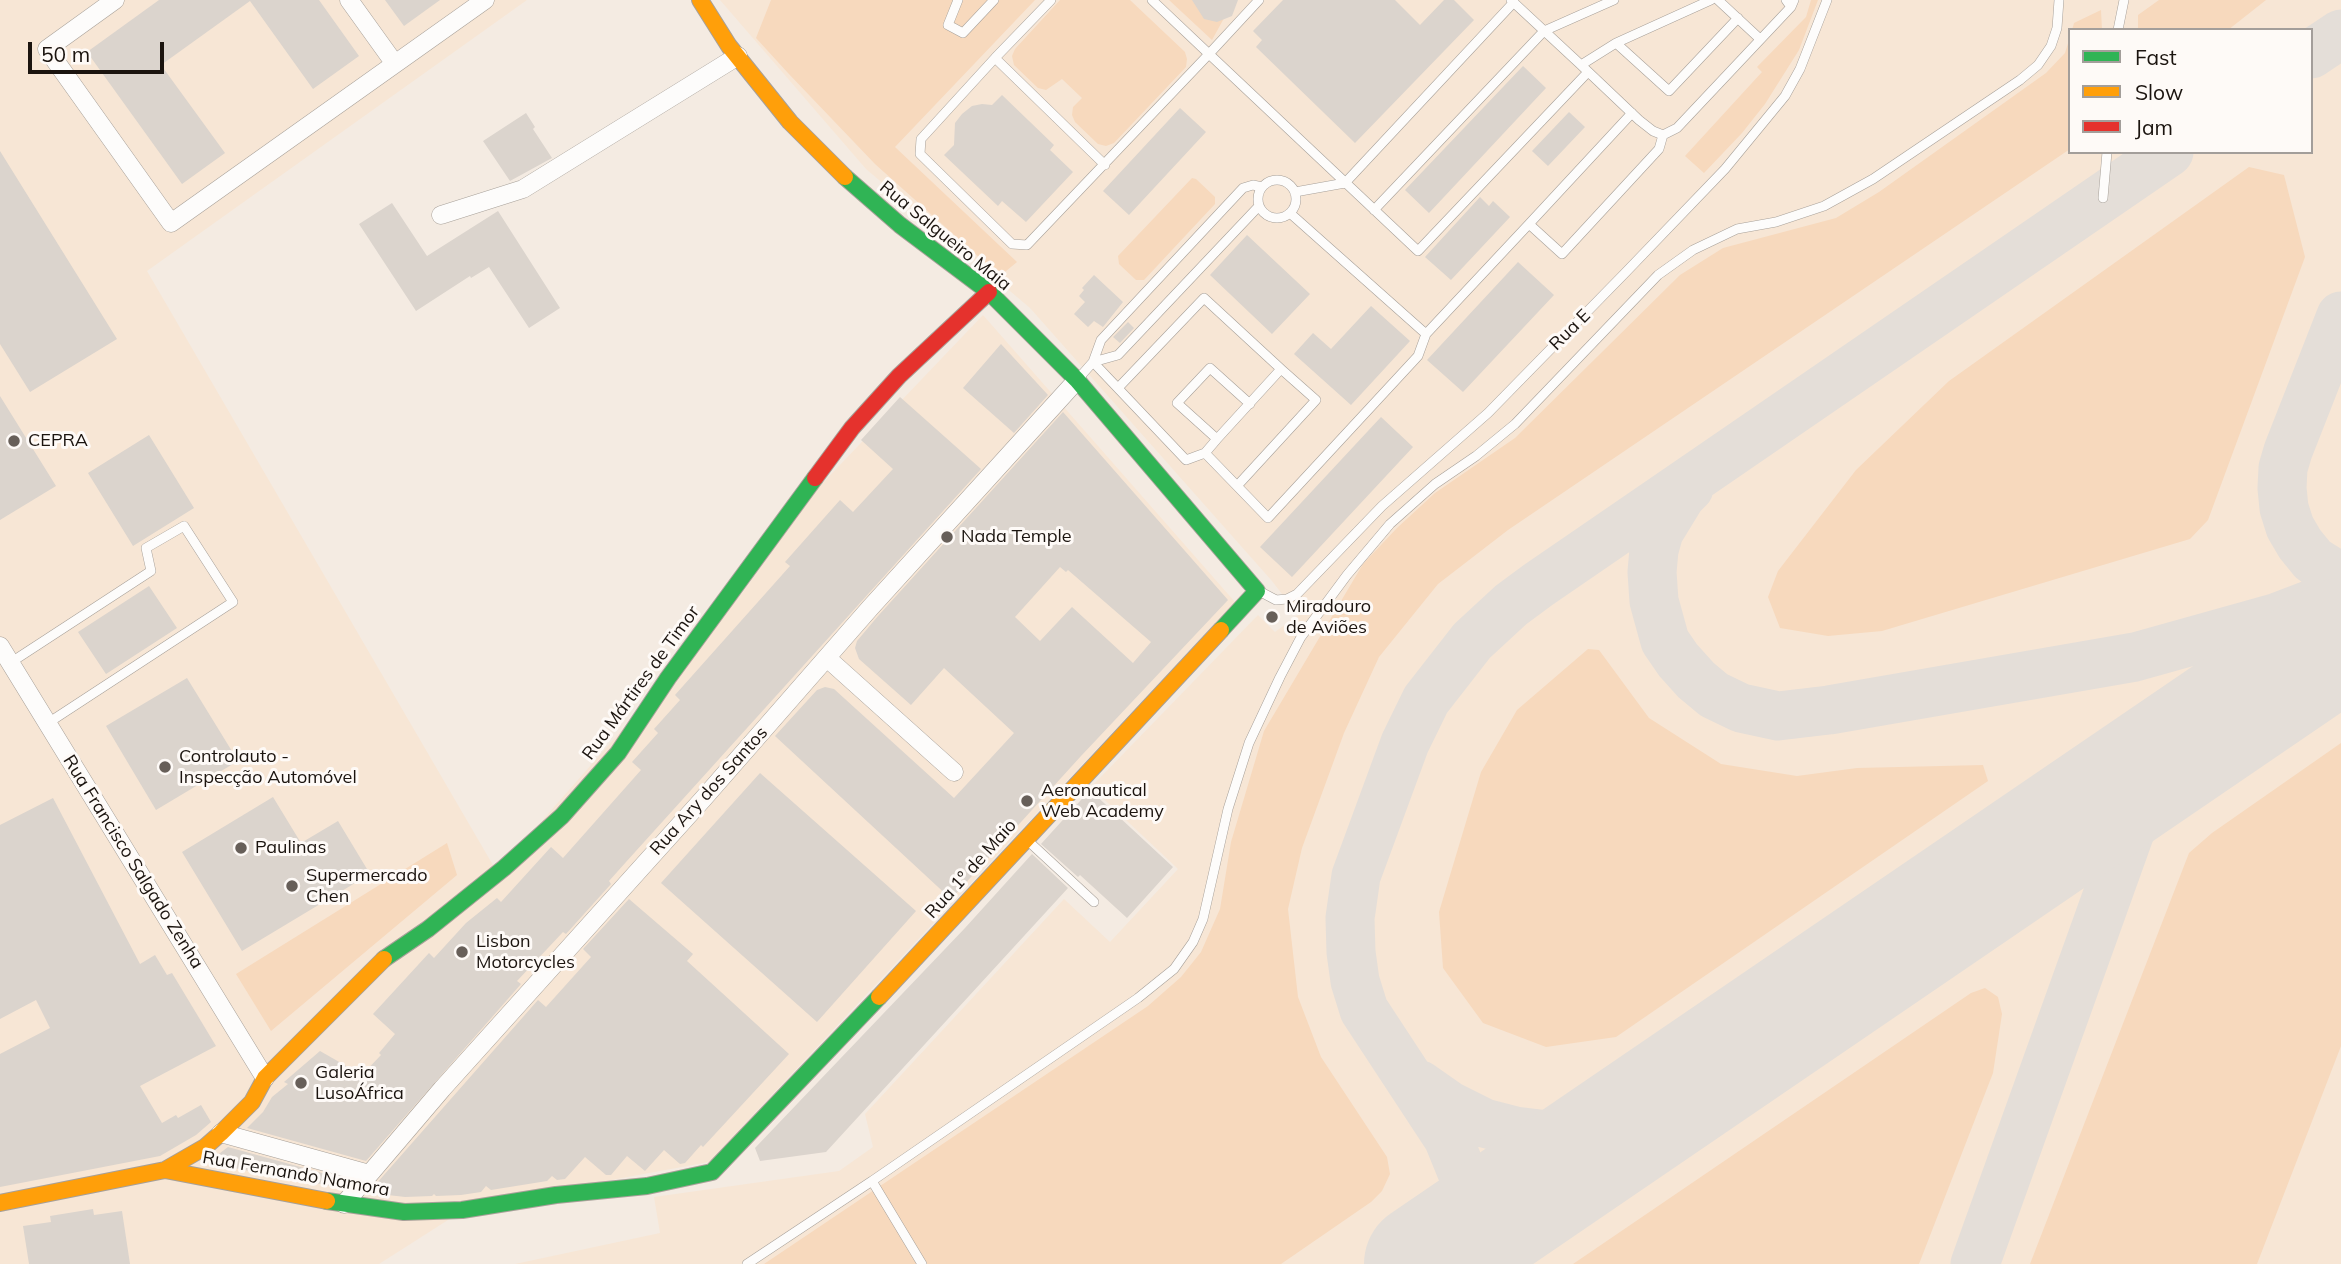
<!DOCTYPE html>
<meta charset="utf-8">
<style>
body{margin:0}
#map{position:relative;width:2341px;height:1264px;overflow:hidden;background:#f4ebe2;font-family:Mulish,sans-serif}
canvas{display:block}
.legend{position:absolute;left:2068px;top:28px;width:245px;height:126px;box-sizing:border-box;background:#fefaf7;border:2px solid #a39e9a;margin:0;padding:9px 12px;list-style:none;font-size:21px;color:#1b140f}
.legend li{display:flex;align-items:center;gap:14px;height:35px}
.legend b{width:35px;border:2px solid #a39e9a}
.scale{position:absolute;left:28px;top:42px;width:136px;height:32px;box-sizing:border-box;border:4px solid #1b140f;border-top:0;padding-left:9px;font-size:21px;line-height:24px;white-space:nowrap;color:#1b140f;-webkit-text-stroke:5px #fefaf7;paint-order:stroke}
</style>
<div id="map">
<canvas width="2341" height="1264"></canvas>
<ul class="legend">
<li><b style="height:9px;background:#30b455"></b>Fast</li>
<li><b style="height:9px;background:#ff9f0a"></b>Slow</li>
<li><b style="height:9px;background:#e5322d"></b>Jam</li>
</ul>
<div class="scale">50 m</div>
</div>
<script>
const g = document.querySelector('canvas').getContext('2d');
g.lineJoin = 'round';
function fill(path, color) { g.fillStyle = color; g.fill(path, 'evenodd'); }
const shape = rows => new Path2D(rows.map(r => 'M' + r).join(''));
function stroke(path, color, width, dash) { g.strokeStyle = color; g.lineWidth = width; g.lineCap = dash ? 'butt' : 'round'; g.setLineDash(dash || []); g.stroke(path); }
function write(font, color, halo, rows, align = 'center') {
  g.font = font + ' Mulish,sans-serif'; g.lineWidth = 6; g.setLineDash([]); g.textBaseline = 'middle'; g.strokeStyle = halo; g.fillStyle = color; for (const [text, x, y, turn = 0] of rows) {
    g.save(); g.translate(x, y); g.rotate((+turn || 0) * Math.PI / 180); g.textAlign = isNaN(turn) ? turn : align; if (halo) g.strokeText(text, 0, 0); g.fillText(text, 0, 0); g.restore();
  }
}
fill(shape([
 [0,0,527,0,147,271,497,872,743,592,817,489,983,315,1235,602,709,1162,470,1206,379,1264,0,1264],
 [720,0,2341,0,2341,1264,515,1264,660,1233,654,1197,839,1171,873,1147,865,1114,1064,899,1110,942,1178,869,1091,787,1258,615,1275,632,1298,615,1272,581,1030,308,866,169],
 [2070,30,2311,30,2311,152,2070,152]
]), '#f7e6d5');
fill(shape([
 [771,0,1035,0,895,147,1017,262,1000,276,875,164,788,73,756,38],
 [1060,0,1130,0,1185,52,1187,59,1186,67,1114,143,1106,146,1098,144,1075,122,1072,115,1073,107,1082,98,1062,79,1046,90,1038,88,1014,65,1012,56,1015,49],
 [1169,0,1234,0,1212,40],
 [1811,0,1818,0,1799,50,1765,104,1742,133,1704,173,1685,156,1762,72,1757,67,1806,17],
 [2159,0,2266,0,2228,30,2138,30,2138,15],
 [2101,10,2102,30,2072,30,2074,23],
 [2070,37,2070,149,1508,530,1438,584,1379,657,1344,733,1302,848,1288,909,1298,997,1321,1057,1387,1157,1390,1174,1382,1191,1371,1202,1281,1264,764,1264,1148,1006,1181,977,1201,952,1220,909,1231,842,1264,731,1363,564,1397,528,1435,493,1515,438,1680,275,1723,248,1836,218,1879,192,2046,73,2065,53],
 [2249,167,2284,175,2305,257,2208,520,2190,539,1882,631,1828,636,1780,628,1768,597,1778,571,1856,470,1949,381],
 [1192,178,1196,179,1215,197,1215,204,1144,280,1136,280,1119,264,1118,256],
 [1588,649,1599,650,1649,718,1721,764,1797,776,1857,768,1983,765,1988,781,1616,1037,1546,1047,1483,1023,1443,968,1439,912,1481,772,1517,710],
 [2341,743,2341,1046,2257,1264,2030,1264,2189,853,2212,833],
 [447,843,457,875,271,1031,236,974],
 [1985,988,1998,997,2002,1014,1993,1073,1919,1264,1573,1264,1971,993]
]), '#f7d9bd');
stroke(shape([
 [2311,54,2341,34],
 [2341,316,2288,451,2283,468,2282,488,2284,508,2290,527,2300,544,2313,560,2341,578],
 [1689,488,1681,496,1659,532,1654,550,1652,572,1654,601,1665,641,1678,660,1696,680,1714,695,1741,708,1778,716,1829,710,2135,657,2278,617,2341,593],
 [1420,1085,1450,1106,1484,1123,1515,1131,1548,1135,1593,1131,1621,1124,1645,1114],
 [1472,1264,1474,1231,1468,1187,1448,1138,1364,1010,1355,981,1351,952,1350,918,1356,876,1405,743,1426,700,1472,641,1511,605,1538,585,2169,152],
 [1975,1264,2153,768]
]), '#e4ded8', 49);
stroke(shape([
 [1425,1264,2341,639]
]), '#e4ded8', 122);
fill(shape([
 [159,0,319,0,359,56,313,89,250,1,161,65,225,153,182,184,87,52],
 [385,0,440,0,404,26],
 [1192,0,1238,0,1232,16,1217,22,1204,19],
 [1283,0,1395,0,1420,25,1444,0,1454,0,1474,20,1355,143,1256,47,1262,40,1253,31],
 [1523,66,1546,88,1429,213,1405,190],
 [1002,95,1054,145,1050,150,1073,172,1026,222,1002,201,998,206,944,155,954,145,955,123,962,114,972,106,982,104,992,105],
 [1180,108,1206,132,1129,215,1103,191],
 [1569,112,1585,127,1548,166,1532,151],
 [526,113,535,127,533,129,552,158,510,181,483,141],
 [0,151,117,339,30,392,0,344],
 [1480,197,1489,206,1493,201,1510,217,1451,280,1425,257],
 [392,203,427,256,498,211,560,308,529,328,489,267,471,278,470,276,416,311,359,224],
 [1247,235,1310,294,1272,334,1210,275],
 [1518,262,1554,295,1463,392,1427,360],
 [1094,275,1123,302,1103,327,1094,321,1088,327,1074,314,1085,302,1079,296,1084,290,1082,288],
 [1371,306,1410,341,1351,405,1294,354,1313,333,1331,349],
 [1128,322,1134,328,1120,343,1113,337],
 [1001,344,1048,395,1014,433,963,388],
 [0,396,56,486,0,520],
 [900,397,981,469,626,862,609,881,611,884,566,934,563,932,517,981,521,984,366,1161,247,1128,263,1112,272,1097,288,1084,284,1082,320,1051,362,1075,381,1055,379,1053,395,1034,373,1014,429,953,434,958,466,923,497,898,501,902,551,847,563,858,641,770,632,762,658,733,654,729,680,700,675,695,790,566,785,562,840,500,853,512,893,469,861,440],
 [1063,412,1228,600,1081,756,951,899,775,736,817,690,825,687,834,689,954,798,1014,733,944,668,911,705,859,659,855,648,857,641,878,616],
 [1060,567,1066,572,1068,570,1151,642,1133,663,1072,607,1040,641,1015,617],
 [1381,417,1413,447,1292,577,1260,547],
 [149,435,194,508,133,546,88,473],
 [149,586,177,628,106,674,78,632],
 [187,678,238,761,156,810,106,726],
 [760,773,916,911,817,1022,661,883],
 [1090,790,1173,867,1127,918,1080,875,1078,877,1041,844],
 [273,797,301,843,338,821,370,874,242,951,182,852],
 [53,798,140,964,155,955,167,975,172,973,216,1046,140,1086,162,1123,176,1115,178,1118,201,1105,211,1122,196,1135,160,1156,0,1187,0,1054,50,1028,36,1000,0,1019,0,825],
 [1032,854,1068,888,826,1152,760,1161,755,1148,965,928],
 [629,899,693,954,687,961,789,1054,703,1147,701,1145,685,1163,680,1164,664,1150,645,1171,627,1156,611,1175,606,1175,585,1157,565,1179,557,1180,552,1176,547,1181,491,1190,486,1186,481,1192,461,1195,436,1196,434,1194,432,1196,405,1197,388,1195,376,1184,538,1000,546,1007,591,957,583,949],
 [228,1147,344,1179,341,1188,207,1163],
 [93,1209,94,1215,122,1211,130,1264,29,1264,23,1226,51,1222,50,1216]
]), '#dbd4cd');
const lane = shape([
 [958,0,948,25,963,33,994,0],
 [1051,0,995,58,1105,165],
 [1152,0,1209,54,1259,0],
 [1511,0,1581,65],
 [1718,0,1760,39],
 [1786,0,1791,7,1794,0],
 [1738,18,1669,91,1616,43,1581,65,1639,120,1653,131,1663,135,1677,128,1791,7],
 [2118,30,2124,0],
 [1616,43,1711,0],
 [995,58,921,139,920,154,1012,244,1027,245,1209,54,1418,251,1588,72],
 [1632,113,1529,224,1562,254,1659,149,1663,135],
 '1258 199a19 19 0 1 1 38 0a19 19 0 1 1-38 0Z',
 [1295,192,1345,183,1514,2],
 [2103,198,2107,152],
 [1259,206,1118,355,1093,362,1101,340,1243,188,1253,185,1262,187],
 [1374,210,1544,31,1614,0],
 [1291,214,1426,334,1529,224],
 [1078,379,1093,362,1186,460,1205,453,1217,439,1177,403,1210,368,1250,404],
 [1118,388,1204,298,1281,369,1217,439],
 [1205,453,1237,486,1316,400,1281,369],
 [1237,486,1268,518,1418,356,1426,334],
 [1259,591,1276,600,1287,599,1297,594,1382,506,1488,413,1625,273,1725,169,1785,96,1800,69,1827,0],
 [10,663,151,571,146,548,184,526,233,602,48,723],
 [1026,839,1094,902],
 [872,1181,1138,998,1174,969,1193,942,1203,919,1228,809,1249,743,1280,677,1301,637,1347,575,1390,524,1435,484,1476,456,1515,424,1658,275,1693,250,1737,229,1776,222,1824,206,1873,179,2020,80,2038,65,2051,46,2057,28,2059,0],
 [747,1264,872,1181,922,1264]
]);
const street = shape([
 [115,0,47,49,171,223,485,0],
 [349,0,395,64],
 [441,215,523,189,738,56],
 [0,646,265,1078],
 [827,658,954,772],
 [221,1133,369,1174],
 [344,1204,442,1089,703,799,870,608,1077,380]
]);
const fast = shape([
 [845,177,900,225,989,292,1077,380,1257,591,1221,630],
 [384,959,428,929,504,868,562,816,618,753,668,678,815,478],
 [327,1201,404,1212,462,1210,556,1195,647,1186,712,1172,879,997]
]);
const slow = shape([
 [700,0,729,46,790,122,845,177],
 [879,997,1221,630],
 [165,1170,205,1147,221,1133,252,1102,265,1078,384,959],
 [0,1203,165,1170,327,1201]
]);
const jam = shape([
 [815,478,852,428,899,376,989,292]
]);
stroke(lane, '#a7a099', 10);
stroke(street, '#a7a099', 19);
stroke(fast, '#a7a099', 18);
stroke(slow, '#a7a099', 18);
stroke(jam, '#a7a099', 18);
stroke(lane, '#fdfcfb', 9);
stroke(street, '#fdfcfb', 18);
stroke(fast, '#30b455', 16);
stroke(slow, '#ff9f0a', 16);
stroke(jam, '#e5322d', 16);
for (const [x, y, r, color] of [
 [14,441,7,"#675f59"],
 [947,537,7,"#675f59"],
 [1272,617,7,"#675f59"],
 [165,767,7,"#675f59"],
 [1027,801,7,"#675f59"],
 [241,848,7,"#675f59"],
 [292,886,7,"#675f59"],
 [462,952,7,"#675f59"],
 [301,1083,7,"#675f59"]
]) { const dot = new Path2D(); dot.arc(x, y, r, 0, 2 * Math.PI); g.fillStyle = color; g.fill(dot); stroke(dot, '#fefaf7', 2.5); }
write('18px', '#1b140f', '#fefaf7', [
 ["Rua Salgueiro Maia",945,236,39],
 ["Rua E",1570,330,-45],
 ["Rua Mártires de Timor",641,683,-54],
 ["Rua Ary dos Santos",709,791,-48],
 ["Rua Francisco Salgado Zenha",133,862,58],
 ["Rua 1º de Maio",971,869,-48],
 ["Rua Fernando Namora",296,1174,10]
]);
write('18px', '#1b140f', '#fefaf7', [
 ["CEPRA",28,441],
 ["Nada Temple",961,537],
 ["Miradouro",1286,607],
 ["de Aviões",1286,628],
 ["Controlauto -",179,757],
 ["Inspecção Automóvel",179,778],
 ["Aeronautical",1041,791],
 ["Web Academy",1041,812],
 ["Paulinas",255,848],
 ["Supermercado",306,876],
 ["Chen",306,897],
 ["Lisbon",476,942],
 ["Motorcycles",476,963],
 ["Galeria",315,1073],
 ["LusoÁfrica",315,1094]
], 'left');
</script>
